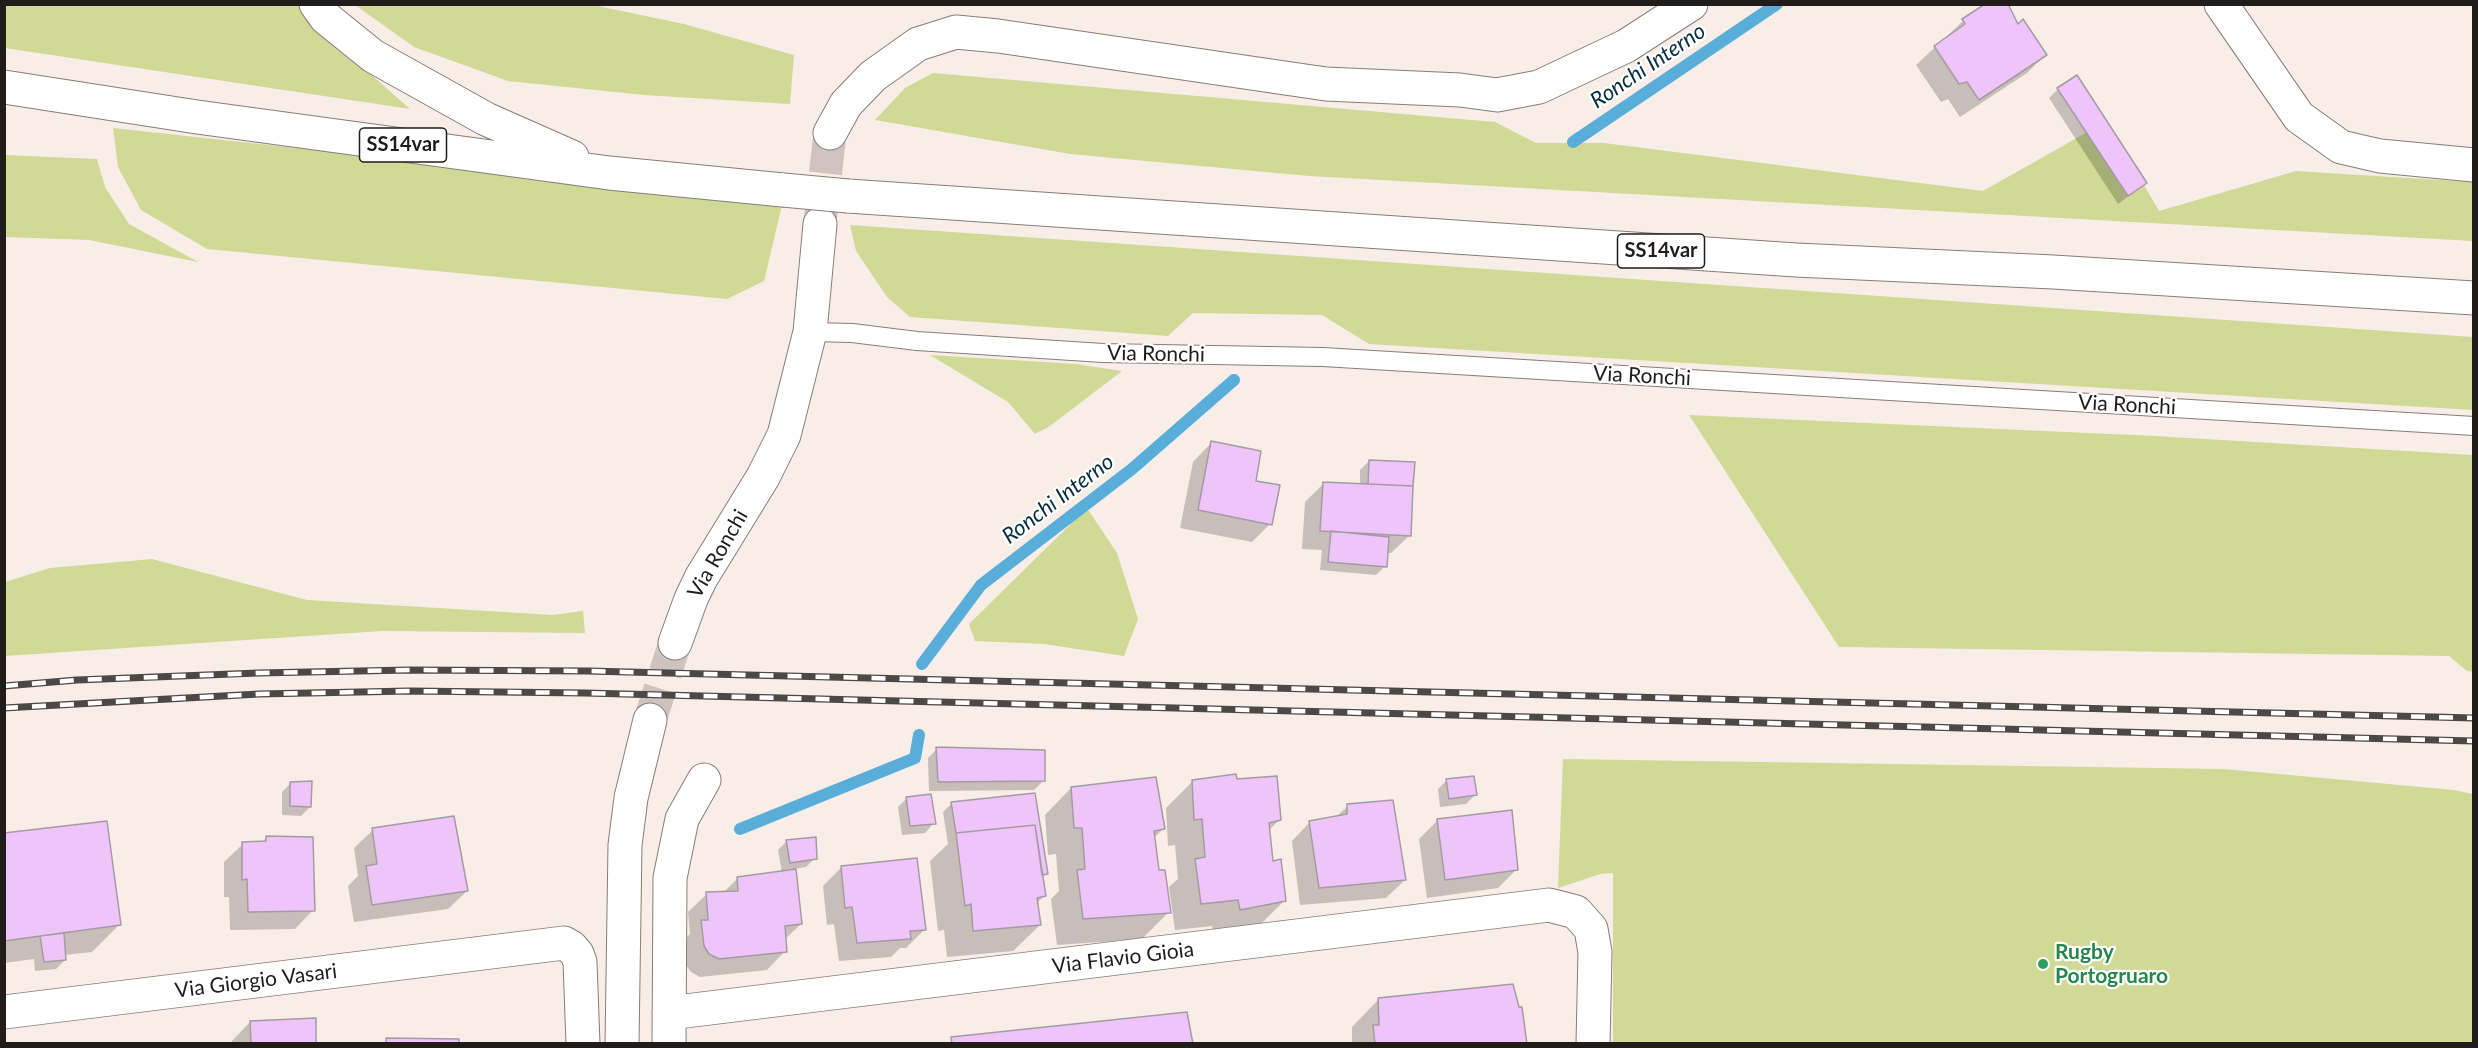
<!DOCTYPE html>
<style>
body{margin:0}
#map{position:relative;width:2478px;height:1048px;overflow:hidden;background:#f9ede8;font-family:Lato,sans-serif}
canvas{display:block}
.frame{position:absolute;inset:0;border:6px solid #201c1a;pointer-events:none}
</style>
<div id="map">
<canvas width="2478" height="1048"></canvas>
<div class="frame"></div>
</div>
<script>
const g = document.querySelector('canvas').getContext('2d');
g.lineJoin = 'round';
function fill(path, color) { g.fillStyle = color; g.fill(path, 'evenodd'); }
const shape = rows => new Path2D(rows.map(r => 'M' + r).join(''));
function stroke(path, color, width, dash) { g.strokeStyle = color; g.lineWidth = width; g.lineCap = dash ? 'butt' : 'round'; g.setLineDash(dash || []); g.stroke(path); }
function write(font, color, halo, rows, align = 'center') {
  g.font = font + ' Lato,sans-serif'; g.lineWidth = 4.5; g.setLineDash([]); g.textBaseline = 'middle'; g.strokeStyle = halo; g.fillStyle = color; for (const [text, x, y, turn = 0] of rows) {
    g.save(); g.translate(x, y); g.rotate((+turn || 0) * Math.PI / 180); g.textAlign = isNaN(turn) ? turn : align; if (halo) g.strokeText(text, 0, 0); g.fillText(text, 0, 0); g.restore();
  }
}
fill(shape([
 [4,5,298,5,308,19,410,109,5,48],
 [355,5,593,5,684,24,794,55,790,104,644,95,508,81,414,47],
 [933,73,1495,122,1536,143,1604,143,1983,191,2107,121,2159,211,2296,171,2473,182,2473,241,1309,176,1070,154,875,120,905,88],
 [113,128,783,201,764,281,727,299,207,249,141,210,118,167],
 [5,155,97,159,105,187,129,224,198,262,89,240,5,237],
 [850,225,2473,337,2473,410,1369,344,1322,315,1193,313,1168,336,910,317,887,297,856,251],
 [930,355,1076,364,1122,371,1050,426,1035,434,1008,402],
 [1689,415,2155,436,2473,455,2473,672,2467,671,2449,656,1839,647],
 [1087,508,1117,553,1138,619,1124,656,1044,644,975,641,969,624],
 [152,559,307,600,553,615,583,611,585,633,382,631,5,656,5,582,50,568],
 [1563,759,2224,769,2454,790,2473,794,2473,1043,1613,1043,1613,873,1600,874,1558,888]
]), '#d0da96');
fill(shape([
 [1988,4,2018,26,2045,55,2027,73,1960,117,1948,99,1941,102,1916,65,1963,21],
 [2058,89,2146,183,2118,204,2049,98],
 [1211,443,1254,482,1270,524,1252,542,1180,528,1193,462],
 [1369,461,1410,535,1391,553,1386,553,1385,566,1376,575,1320,570,1322,550,1302,549,1305,502,1323,484,1360,485,1360,470],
 [937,749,1044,780,1034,790,929,791,928,758],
 [1447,780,1475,795,1466,804,1440,807,1438,789],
 [1193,781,1235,781,1280,819,1268,831,1271,863,1285,900,1258,927,1214,936,1212,926,1175,930,1169,887,1178,879,1175,845,1168,846,1166,808],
 [291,783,310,807,301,816,282,815,282,792],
 [1071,788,1163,829,1153,839,1158,872,1169,912,1142,939,1057,945,1051,899,1059,891,1056,854,1048,855,1045,815],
 [907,798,934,823,925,833,902,835,898,807],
 [952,803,1046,873,1041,878,1044,896,1036,904,1040,925,1013,951,947,957,944,930,938,931,930,861,948,844,943,812],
 [1348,806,1405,880,1386,898,1300,905,1292,841,1310,822,1336,817],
 [1438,820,1517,869,1498,888,1427,898,1419,839],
 [373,830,467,891,448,909,354,922,348,886,358,876,354,848],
 [4,834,119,925,92,952,64,955,65,960,56,969,35,971,34,959,4,963],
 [267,837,313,910,295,929,230,930,229,897,224,897,224,862,243,844,261,843],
 [787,841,815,858,806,867,794,869,801,924,784,940,785,951,767,970,700,977,691,972,686,965,684,940,690,934,688,912,707,894,723,893,738,878,782,873,778,850],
 [842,867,925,929,906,948,900,948,891,957,839,961,834,924,827,925,823,886],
 [1378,1000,1525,1044,1352,1044,1352,1027],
 [250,1022,314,1044,232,1044,232,1041]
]), '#0003');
stroke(shape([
 [1573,142,1777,4],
 [922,664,981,585,1132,469,1234,380],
 [740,829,915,758,919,735]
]), '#58aed9', 12);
const building = shape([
 [1985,4,2008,4,2018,24,2023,19,2047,55,1979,100,1967,82,1959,84,1934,46,1965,24,1962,19,1985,4],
 [2077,75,2147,183,2128,196,2057,88,2077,75],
 [1211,441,1261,451,1256,481,1280,485,1272,525,1198,510,1211,441],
 [1369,460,1415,462,1413,486,1368,484,1369,460],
 [1323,482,1413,486,1411,536,1320,531,1323,482],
 [1331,531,1389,537,1387,567,1328,562,1331,531],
 [936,747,1045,750,1045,781,938,782,936,747],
 [1236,774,1237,779,1277,776,1281,820,1269,823,1273,861,1281,859,1286,901,1240,910,1238,900,1201,904,1195,859,1205,857,1202,819,1194,820,1192,780,1236,774],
 [1474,776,1477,795,1449,799,1446,779,1474,776],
 [1156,777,1165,829,1154,831,1159,870,1165,870,1171,913,1083,919,1077,870,1085,869,1082,828,1074,828,1071,787,1156,777],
 [312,781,311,807,290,806,290,782,312,781],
 [1035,793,1048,874,1042,875,1035,825,956,833,951,802,1035,793],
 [931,794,936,824,910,826,906,797,931,794],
 [1393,800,1406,880,1319,888,1309,821,1347,814,1347,804,1393,800],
 [1512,810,1518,870,1445,880,1437,819,1512,810],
 [454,816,468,891,372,905,366,866,377,864,372,828,454,816],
 [107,821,121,925,4,941,4,833,107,821],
 [1035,825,1046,896,1037,898,1041,925,973,931,971,904,965,906,956,833,1035,825],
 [266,836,313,837,315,911,248,912,247,879,242,880,242,842,266,841,266,836],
 [816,837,817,859,790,863,786,840,816,837],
 [917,858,926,930,910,931,911,939,857,943,852,907,845,908,841,866,917,858],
 [796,869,802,924,785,926,787,952,719,959,709,954,704,946,701,920,708,920,706,892,738,891,737,877,796,869],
 [64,933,66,960,44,962,40,936,64,933],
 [1513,984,1519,1007,1522,1007,1527,1044,1375,1044,1373,1025,1379,1025,1378,998,1513,984],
 [1187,1012,1193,1044,952,1044,951,1037,1187,1012],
 [316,1018,316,1044,245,1044,251,1043,250,1021,316,1018],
 [386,1038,459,1039,459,1044,386,1044,386,1038]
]);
fill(building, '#efc5f9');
stroke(building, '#a29ba4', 1.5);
stroke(shape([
 [820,222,830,133],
 [650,720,675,643]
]), '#cec3bf', 33, [33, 16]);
const lane = shape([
 [810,332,852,333,917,341,1103,353,1323,357,2474,426]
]);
const street = shape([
 [2221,4,2299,117,2341,147,2380,156,2474,165],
 [830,133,846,104,873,76,918,44,956,32,998,36,1326,84,1460,90,1497,95,1539,87,1626,46,1691,4],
 [675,643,691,599,701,578,763,477,784,435,810,332,820,224],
 [4,1012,564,943,571,947,577,954,580,962,583,1044],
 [669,1013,1549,905,1576,912,1591,929,1595,952,1593,1044],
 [622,1044,625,845,631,798,650,720],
 [669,1044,670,878,682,819,704,780]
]);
const highway = shape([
 [316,4,326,18,373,56,486,119,572,157],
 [4,87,197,117,609,173,783,190],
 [848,196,1796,260,2053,272,2474,298]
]);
stroke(lane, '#877d78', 20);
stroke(street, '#877d78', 35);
stroke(highway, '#877d78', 35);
stroke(lane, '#fff', 18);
stroke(street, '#fff', 33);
stroke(highway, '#fff', 33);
const rail = shape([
 [4,686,77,680,258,673,410,670,588,671,2474,718],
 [4,708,259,694,410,691,585,693,2474,741]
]);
stroke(rail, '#4d4745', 7);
stroke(rail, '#fff', 4.5, [14]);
const highwayBridge = shape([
 [783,190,848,196]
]);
stroke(highwayBridge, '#877d78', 35, []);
stroke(highwayBridge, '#fff', 33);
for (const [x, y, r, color] of [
 [2043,964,6,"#2e9e5b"]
]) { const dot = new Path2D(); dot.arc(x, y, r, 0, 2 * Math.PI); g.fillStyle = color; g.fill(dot); stroke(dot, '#fff', 2); }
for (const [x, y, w] of [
 [403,145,87],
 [1661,251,87]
]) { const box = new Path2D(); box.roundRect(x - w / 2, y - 17, w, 34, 4.5); g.fillStyle = '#fff'; g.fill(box); stroke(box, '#201c1a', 1.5); }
write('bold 20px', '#201c1a', null, [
 ["SS14var",403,145],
 ["SS14var",1661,251]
]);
write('21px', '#201c1a', '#fff', [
 ["Via Ronchi",1156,354,1],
 ["Via Ronchi",1642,376,3],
 ["Via Ronchi",2127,405,3],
 ["Via Ronchi",718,554,-60],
 ["Via Flavio Gioia",1123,958,-7],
 ["Via Giorgio Vasari",256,981,-7]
]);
write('bold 21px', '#27864d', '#fff', [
 ["Rugby",2055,952],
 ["Portogruaro",2055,976]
], 'left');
write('italic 22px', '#062e40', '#fff', [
 ["Ronchi Interno",1648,66,-34],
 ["Ronchi Interno",1058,499,-37]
]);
</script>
